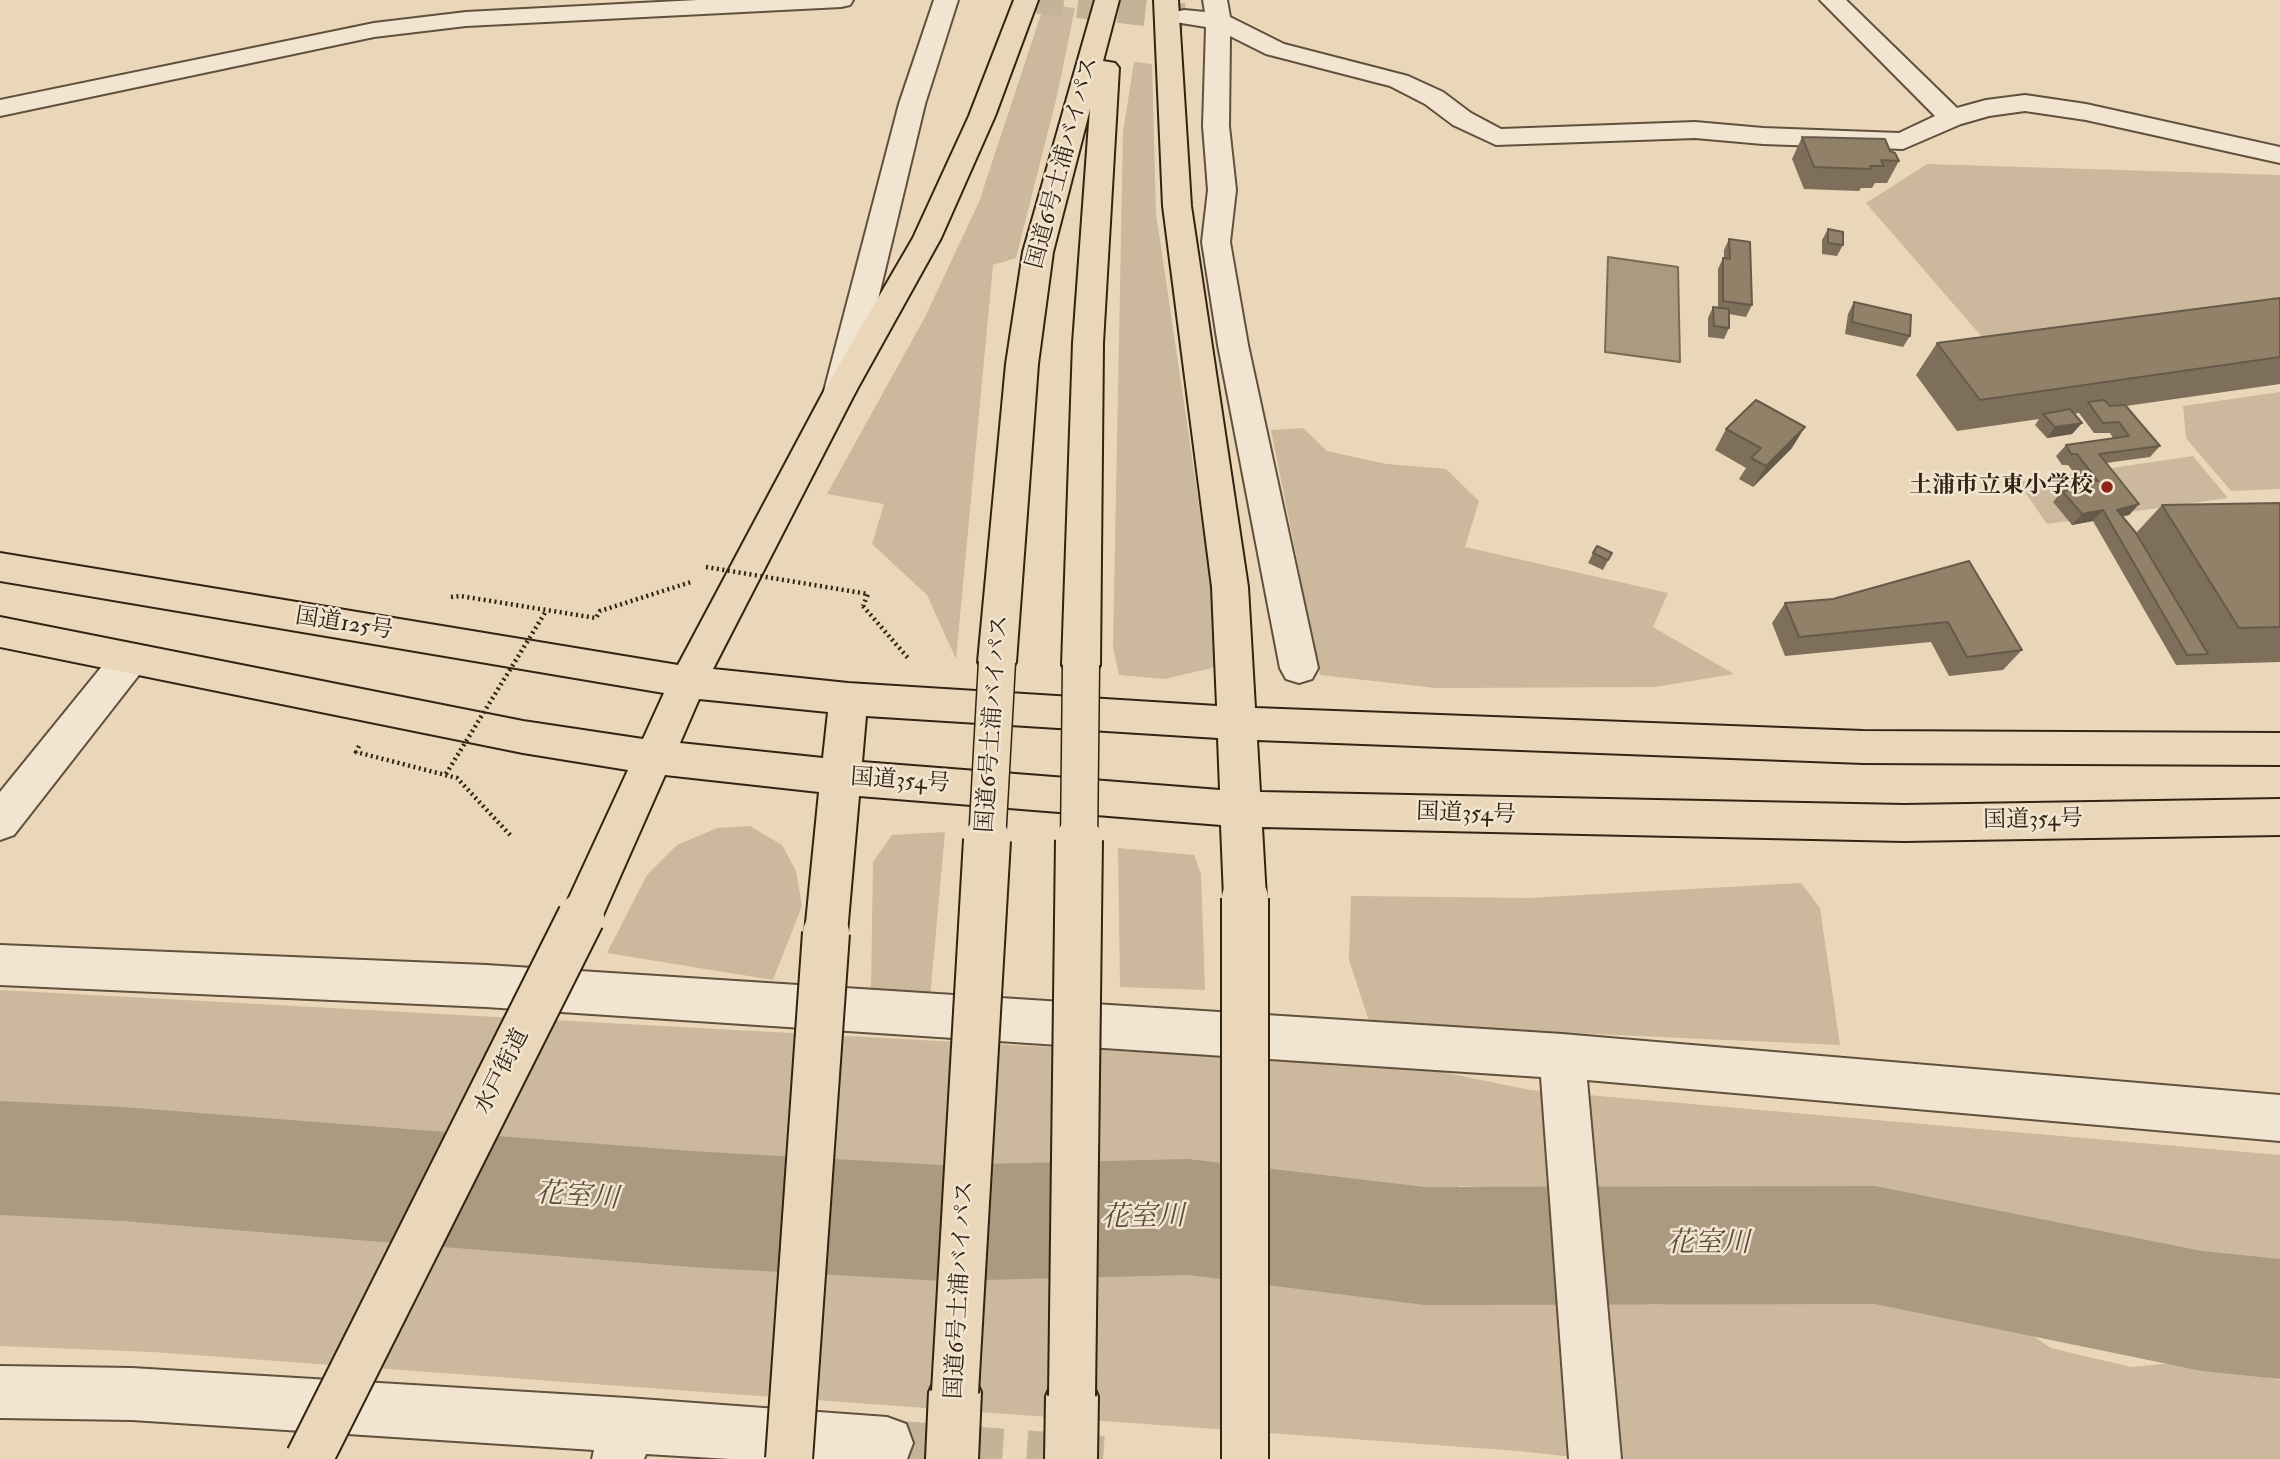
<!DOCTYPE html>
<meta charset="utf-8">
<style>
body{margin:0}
canvas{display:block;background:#ead7b9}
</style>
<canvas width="2280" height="1459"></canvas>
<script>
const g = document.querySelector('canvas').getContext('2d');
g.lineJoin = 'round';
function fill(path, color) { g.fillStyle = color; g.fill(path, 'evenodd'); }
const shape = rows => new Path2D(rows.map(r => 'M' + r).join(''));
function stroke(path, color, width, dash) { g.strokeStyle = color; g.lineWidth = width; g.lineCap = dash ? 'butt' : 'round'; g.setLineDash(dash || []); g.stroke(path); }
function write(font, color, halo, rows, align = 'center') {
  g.font = font + ' "IM FELL Double Pica","Noto Serif JP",serif'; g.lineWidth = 5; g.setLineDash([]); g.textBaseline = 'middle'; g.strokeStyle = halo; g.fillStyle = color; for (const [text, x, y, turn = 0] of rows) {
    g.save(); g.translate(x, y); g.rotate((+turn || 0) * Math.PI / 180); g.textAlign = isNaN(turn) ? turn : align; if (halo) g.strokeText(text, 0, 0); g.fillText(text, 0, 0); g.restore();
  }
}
fill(shape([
 [1044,5,1075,8,1057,96,1016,258,993,265,956,659,927,595,872,544,884,504,827,494,925,317,979,202],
 [1134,62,1152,64,1156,213,1221,654,1212,668,1164,679,1119,675,1113,647,1123,132],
 [1927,164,2280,175,2280,322,1989,345,1866,203],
 [2280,392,2280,489,2231,491,2186,438,2183,406],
 [1303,428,1327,451,1386,464,1446,469,1479,501,1465,547,1668,593,1653,627,1734,674,1655,687,1436,688,1320,675,1271,430],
 [2193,456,2228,498,2047,524,2018,482],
 [750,826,782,845,796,871,802,906,773,980,607,953,647,875,677,845,717,828],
 [945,832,930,998,871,991,873,862,892,835],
 [1118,848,1194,855,1201,874,1205,990,1120,987],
 [1801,883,1820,908,1840,1045,1370,1024,1349,960,1351,896,1528,898],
 [0,990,1417,1067,1530,1090,2280,1155,2280,1274,2128,1239,1801,1203,1459,1186,1414,1222,1318,1221,1198,1199,1134,1194,1013,1197,835,1178,768,1167,712,1187,705,1162,554,1160,387,1131,0,1105],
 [39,1185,96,1203,670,1226,984,1260,1022,1242,1134,1261,1171,1243,1203,1235,1267,1269,1654,1305,1911,1287,1958,1314,2017,1325,2051,1348,2131,1367,2184,1362,2280,1380,2280,1459,1592,1459,1518,1451,153,1352,0,1346,0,1200]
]), '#cbb89d');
const water = shape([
 [1608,257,1678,267,1680,362,1605,352,1608,257]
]);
fill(water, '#ab9a80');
stroke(water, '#7b6a54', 2);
fill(shape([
 [0,1101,123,1107,691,1151,942,1165,1188,1159,1425,1187,1875,1186,2202,1251,2280,1259,2280,1379,2202,1371,1875,1304,1425,1305,1188,1275,942,1281,691,1267,123,1221,0,1215,0,1101]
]), '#ab9a80');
stroke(shape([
 [1037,0,1184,17]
]), '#c5b398', 27, [27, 14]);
stroke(shape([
 [887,1443,1103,1459]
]), '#c5b398', 46, [46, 24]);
const minor = shape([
 [698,0,853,0,850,5,841,7,466,26,374,37,0,116,0,100,374,23,466,12,698,0],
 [934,0,958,0,925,104,856,391,851,399,840,402,829,399,824,391,899,104,934,0],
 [1203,0,1227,0,1230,17,1284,44,1408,76,1443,92,1471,113,1501,129,1695,122,1763,128,1899,133,1935,116,1820,0,1846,0,1957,108,1986,100,2025,95,2086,104,2280,147,2280,163,2086,120,2025,111,1989,116,1961,124,1903,149,1763,144,1695,138,1496,145,1453,125,1425,104,1390,86,1266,54,1230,36,1229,126,1236,190,1230,242,1248,345,1318,668,1312,679,1299,683,1286,679,1280,668,1218,345,1202,242,1208,190,1203,126,1206,27,1175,22,1172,17,1175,12,1184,10,1205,12,1203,0],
 [129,645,142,649,148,660,142,671,14,835,0,840,0,792,116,649,129,645],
 [0,945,486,965,1562,1034,2280,1095,2280,1141,1587,1080,1621,1459,1569,1459,1541,1077,486,1007,0,985,0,945],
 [0,1366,132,1368,627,1398,887,1417,906,1424,913,1443,907,1459,730,1459,646,1454,644,1459,592,1459,594,1450,132,1420,0,1418,0,1366]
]);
const highway = shape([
 [1014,0,1038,0,995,116,941,238,856,391,713,669,848,683,1217,706,1212,587,1163,206,1154,0,1178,0,1191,206,1248,587,1255,708,1863,731,2280,733,2280,765,1863,763,1257,740,1260,792,1904,805,2280,799,2280,835,1904,841,1262,827,1266,898,1260,911,1245,917,1230,911,1224,898,1221,825,859,796,847,933,841,947,826,953,811,947,805,933,819,792,665,775,596,931,581,936,566,931,560,917,628,770,523,753,0,647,0,617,523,721,643,739,664,693,0,581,0,553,678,665,824,391,913,238,969,116,1014,0],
 [699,699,828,712,823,758,680,743,699,699],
 [866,716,1218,738,1220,790,862,762,866,716],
 [1095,0,1119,0,1103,61,1115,63,1119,68,1103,343,1100,665,1094,676,1081,680,1068,676,1062,665,1073,343,1090,109,1053,252,1038,364,1016,662,1010,673,997,677,984,673,978,662,1006,364,1023,252,1095,0],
 [955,1366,973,1374,981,1392,978,1459,926,1459,929,1392,937,1374,955,1366],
 [1072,1370,1090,1378,1098,1396,1097,1459,1045,1459,1046,1396,1054,1378,1072,1370]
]);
stroke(minor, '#60503c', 4);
stroke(highway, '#322312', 4);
stroke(shape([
 [451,597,460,596,596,618,600,611,691,582],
 [863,606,908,658],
 [359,746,356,752,457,778,511,836]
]), '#322312', 4.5, [2, 3.5]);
fill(minor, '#f1e5d2');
fill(highway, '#ead7b9');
const highwayBridgeFar1 = shape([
 [987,842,997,662],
 [1079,842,1081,665]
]);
const highwayBridge = shape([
 [1245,898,1245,1459],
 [955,1392,987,840],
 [1072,1396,1079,840],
 [309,1459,581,917],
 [789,1459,826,933]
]);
stroke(highwayBridgeFar1, '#322312', 39, []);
stroke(highwayBridge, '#322312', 50, []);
stroke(shape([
 [706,567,868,594,863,606],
 [446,774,546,611]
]), '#322312', 4.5, [2, 3.5]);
stroke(highwayBridgeFar1, '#ead7b9', 36);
stroke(highwayBridge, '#ead7b9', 46);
fill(shape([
 [1802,137,1890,151,1899,161,1887,183,1875,183,1872,188,1861,188,1859,191,1804,189,1792,159],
 [1828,229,1843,245,1837,256,1822,254,1822,240],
 [1729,239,1752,305,1746,317,1729,314,1729,328,1724,339,1708,337,1708,318,1713,307,1718,308,1718,269,1723,258,1724,258,1724,250],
 [2280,298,2280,384,2126,406,2160,446,2150,457,2106,463,2139,504,2129,515,2123,516,2136,533,2162,505,2280,503,2280,662,2176,665,2093,521,2072,525,2053,502,2062,491,2085,487,2068,465,2062,465,2056,456,2066,445,2113,438,2110,433,2094,433,2079,413,2074,414,2082,423,2072,434,2047,438,2035,425,2039,419,1957,431,1916,375,1937,343],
 [1854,302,1910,336,1903,347,1845,334,1848,314],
 [1726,429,1792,448,1753,487,1739,479,1746,468,1715,450],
 [1593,553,1612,553,1603,570,1588,563],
 [1969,561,2022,650,2003,670,1949,676,1931,642,1785,656,1772,623,1785,603,1833,599]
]), '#7e6f5a');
fill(shape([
 [2082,423,2072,434,2047,438,2055,427],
 [1805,427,1792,448,1753,487,1766,466],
 [2139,504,2129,515,2107,520,2117,510],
 [2103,510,2093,521,2072,525,2082,514]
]), '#665a4a');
const building = shape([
 [1802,137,1885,139,1890,151,1895,153,1899,161,1881,160,1884,166,1870,166,1871,169,1814,167,1802,137],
 [1828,229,1843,232,1843,245,1828,243,1828,229],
 [1729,239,1750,242,1752,305,1723,301,1723,258,1730,259,1729,239],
 [2280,298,2280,357,1980,400,1937,343,2280,298],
 [1854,302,1911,315,1910,336,1852,322,1854,302],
 [1713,307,1729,309,1729,328,1714,326,1713,307],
 [1756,400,1805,427,1766,466,1751,458,1761,448,1726,429,1756,400],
 [2104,400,2110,406,2125,405,2160,446,2099,454,2139,504,2117,510,2136,533,2208,654,2187,655,2103,510,2082,514,2062,491,2090,487,2089,482,2098,481,2077,454,2071,454,2066,445,2129,436,2119,422,2103,423,2088,402,2104,400],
 [2070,409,2082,423,2055,427,2043,414,2070,409],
 [2280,503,2280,627,2239,628,2162,505,2280,503],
 [1597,546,1612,553,1608,560,1593,553,1597,546],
 [1969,561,2022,650,1967,657,1948,622,1799,637,1785,603,1833,599,1969,561]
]);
fill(building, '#928169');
stroke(building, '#665a4a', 2);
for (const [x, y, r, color] of [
 [2107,487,7,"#8f2418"]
]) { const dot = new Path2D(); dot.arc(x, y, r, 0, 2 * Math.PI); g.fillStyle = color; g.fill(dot); stroke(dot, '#f1e5d2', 2.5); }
write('23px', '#322312', '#f1e5d2', [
 ["国道6号土浦バイパス",1064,163,-75],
 ["国道125号",344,625,9],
 ["国道6号土浦バイパス",994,724,-86],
 ["国道354号",900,782,4],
 ["国道354号",1466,815,2],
 ["国道354号",2033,821,-1],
 ["水戸街道",503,1072,-63],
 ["国道6号土浦バイパス",961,1290,-87]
]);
write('bold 23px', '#322312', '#f1e5d2', [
 ["土浦市立東小学校",2093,487]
], 'right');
write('italic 28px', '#5c4d38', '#f1e5d2', [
 ["花室川",577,1198,4],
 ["花室川",1143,1219,-1],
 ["花室川",1708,1245]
]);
</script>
